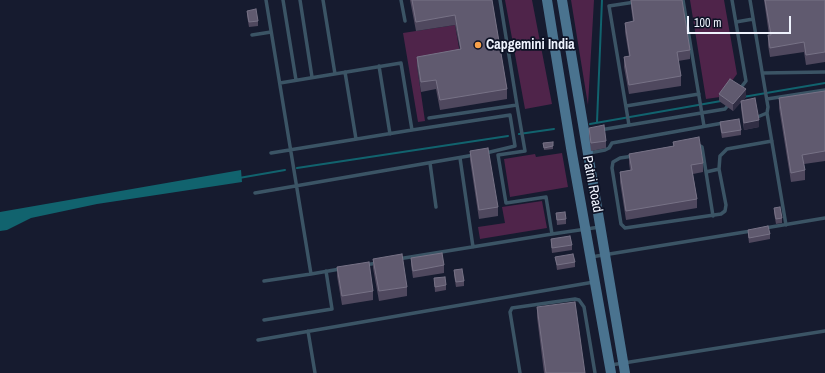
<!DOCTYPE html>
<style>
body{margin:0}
#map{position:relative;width:825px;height:373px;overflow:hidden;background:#161b2f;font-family:"Archivo Narrow",sans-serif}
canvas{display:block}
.scale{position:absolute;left:687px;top:16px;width:104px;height:18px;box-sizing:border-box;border:2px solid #eff3fe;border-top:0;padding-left:5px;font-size:12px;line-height:14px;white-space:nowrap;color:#eff3fe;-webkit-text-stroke:3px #0d1225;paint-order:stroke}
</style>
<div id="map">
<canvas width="825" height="373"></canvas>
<div class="scale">100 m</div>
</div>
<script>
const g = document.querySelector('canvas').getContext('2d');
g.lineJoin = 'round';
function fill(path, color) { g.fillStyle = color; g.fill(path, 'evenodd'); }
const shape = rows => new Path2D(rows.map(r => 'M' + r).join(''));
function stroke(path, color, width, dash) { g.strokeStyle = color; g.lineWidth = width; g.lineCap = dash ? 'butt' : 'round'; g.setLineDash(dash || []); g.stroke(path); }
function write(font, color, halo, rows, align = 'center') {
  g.font = font + ' "Archivo Narrow",sans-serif'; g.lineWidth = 3.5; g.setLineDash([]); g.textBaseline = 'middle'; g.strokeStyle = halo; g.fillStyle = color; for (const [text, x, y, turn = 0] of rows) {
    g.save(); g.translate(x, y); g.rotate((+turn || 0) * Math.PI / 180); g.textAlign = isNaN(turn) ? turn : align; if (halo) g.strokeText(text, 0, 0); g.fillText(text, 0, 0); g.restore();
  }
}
fill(shape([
 [505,0,532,0,552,104,525,109],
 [571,0,594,0,588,105],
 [690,0,724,0,737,74,720,97,706,99],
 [455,25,461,59,417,66,425,121,418,122,403,33],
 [562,153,568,187,510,197,504,159,535,154,536,157],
 [542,201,547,228,480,239,478,227,505,223,502,207]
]), '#4f244a');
fill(shape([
 [241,170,242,182,97,204,31,218,7,230,0,231,0,212]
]), '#11636e');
stroke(shape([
 [743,97,825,83],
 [597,122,602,0],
 [590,124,721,101],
 [519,134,554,129],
 [297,168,508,136],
 [239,178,285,170]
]), '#11636e', 2);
stroke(shape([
 [266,0,311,274,340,269],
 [283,0,296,80],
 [300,0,312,77],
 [323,0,335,74],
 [401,0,405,21],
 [683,0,704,126],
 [732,0,746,81,739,90],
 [750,0,768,107,767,113,755,118],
 [736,22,753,19],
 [252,35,271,32],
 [379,66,390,134],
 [345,72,356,139],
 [763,73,825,72],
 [767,99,825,90],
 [517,105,525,151,498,155,506,203,546,197,552,234,600,227],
 [626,106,699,94],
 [767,113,786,225],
 [429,118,517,105,500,0],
 [629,125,609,6,635,2],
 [412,130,510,115,515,146,486,153],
 [600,130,725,109,729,104],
 [697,144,702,147,713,216],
 [271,153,412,130,401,63,280,83],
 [589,153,605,150,609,148,612,143,723,123],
 [633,156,620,158,613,162,612,168,621,224,625,228,721,214,725,211,726,205,719,169,720,156,727,149,772,141],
 [460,158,473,247],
 [430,163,436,207],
 [706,172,719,169],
 [255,193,474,155],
 [765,228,825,218],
 [591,257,751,231],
 [398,259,552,234],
 [364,265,378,263],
 [264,281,311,274],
 [264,320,332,309,326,271],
 [308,331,315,373],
 [258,340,594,282],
 [611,365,825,331],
 [520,373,510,312,512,308,575,299,579,300,584,307,595,373]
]), '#3b5465', 3.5);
stroke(shape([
 [547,0,571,148,611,373],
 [562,0,625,373]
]), '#4a738f', 10);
fill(shape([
 [410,0,492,0,507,89,507,99,440,110,436,89,421,92,417,66,417,57,460,49,455,25,416,31],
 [631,0,682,0,690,50,690,59,678,61,681,76,681,86,629,94,624,67,624,57,629,56,625,32,625,23,633,22,631,7],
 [764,0,825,0,825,62,806,65,804,52,770,57,768,45,768,35,769,35],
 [247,11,258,21,258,26,249,27,247,16],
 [825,91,825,161,804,164,805,170,805,180,791,182,779,108,779,98],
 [719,94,746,97,743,100,759,127,744,130,741,108,741,102,733,111,719,101],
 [720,122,741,130,741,135,722,138,720,127],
 [589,128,606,141,606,148,591,151,589,135],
 [673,142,703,163,703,172,693,174,697,199,697,208,626,220,620,182,620,172,630,170,629,163,629,154,673,146],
 [543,143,553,146,553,149,544,150],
 [470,151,498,207,498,216,479,219,470,160],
 [774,208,782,218,782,223,776,224,774,213],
 [556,213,566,219,566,224,557,225],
 [748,230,770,234,770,239,749,243,748,235],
 [551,239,572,245,572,250,552,253,551,244],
 [555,257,575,262,575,267,557,270],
 [411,258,444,265,444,273,413,278,411,265],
 [373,259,407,287,407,296,379,301,373,268],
 [337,267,373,291,373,300,342,305,337,276],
 [454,270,464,281,464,286,456,287,454,275],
 [434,278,446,285,446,290,435,292],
 [537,307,585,373,544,373,537,317]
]), '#4f485e');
fill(shape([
 [746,89,746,97,733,111,733,104],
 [759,120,759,127,744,130,744,123]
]), '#312e44');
const building = shape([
 [412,0,492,0,507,89,440,100,436,80,421,82,417,57,461,49,455,15,416,22,412,0],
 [631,0,682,0,690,50,677,52,681,76,629,85,624,57,630,56,625,23,634,21,631,0],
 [765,0,825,0,825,52,806,55,804,42,770,48,768,35,771,35,765,0],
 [256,9,258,21,249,22,247,11,256,9],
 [730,79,746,89,733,104,719,94,730,79],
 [825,91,825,151,802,155,805,170,791,173,779,98,825,91],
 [755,98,759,120,744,123,741,101,755,98],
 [739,119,741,130,722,133,720,122,739,119],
 [604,125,606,141,591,143,589,128,604,125],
 [699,137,703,163,691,165,697,199,626,211,620,172,632,170,629,154,674,146,673,142,699,137],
 [553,142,553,146,544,148,543,143,553,142],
 [488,148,498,207,479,210,470,151,488,148],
 [780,207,782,218,776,219,774,208,780,207],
 [565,212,566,219,557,220,556,213,565,212],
 [768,226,770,234,749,238,748,230,768,226],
 [570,236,572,245,552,248,551,239,570,236],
 [442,253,444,265,413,271,411,258,442,253],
 [402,254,407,287,379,291,373,259,402,254],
 [573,254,575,262,557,265,555,257,573,254],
 [369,262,373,291,342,296,337,267,369,262],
 [462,269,464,281,456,282,454,270,462,269],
 [445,277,446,285,435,287,434,278,445,277],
 [575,302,585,373,546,373,537,307,575,302]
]);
fill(building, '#605a6f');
stroke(building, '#777286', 1);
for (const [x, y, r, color] of [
 [478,45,4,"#f8a14a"]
]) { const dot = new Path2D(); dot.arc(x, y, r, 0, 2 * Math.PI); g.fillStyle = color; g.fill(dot); stroke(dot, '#0d1225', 1.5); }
write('bold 14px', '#eff3fe', '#0d1225', [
 ["Capgemini India",486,45]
], 'left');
write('14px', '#eff3fe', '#0d1225', [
 ["Patni Road",592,184,79]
]);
</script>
